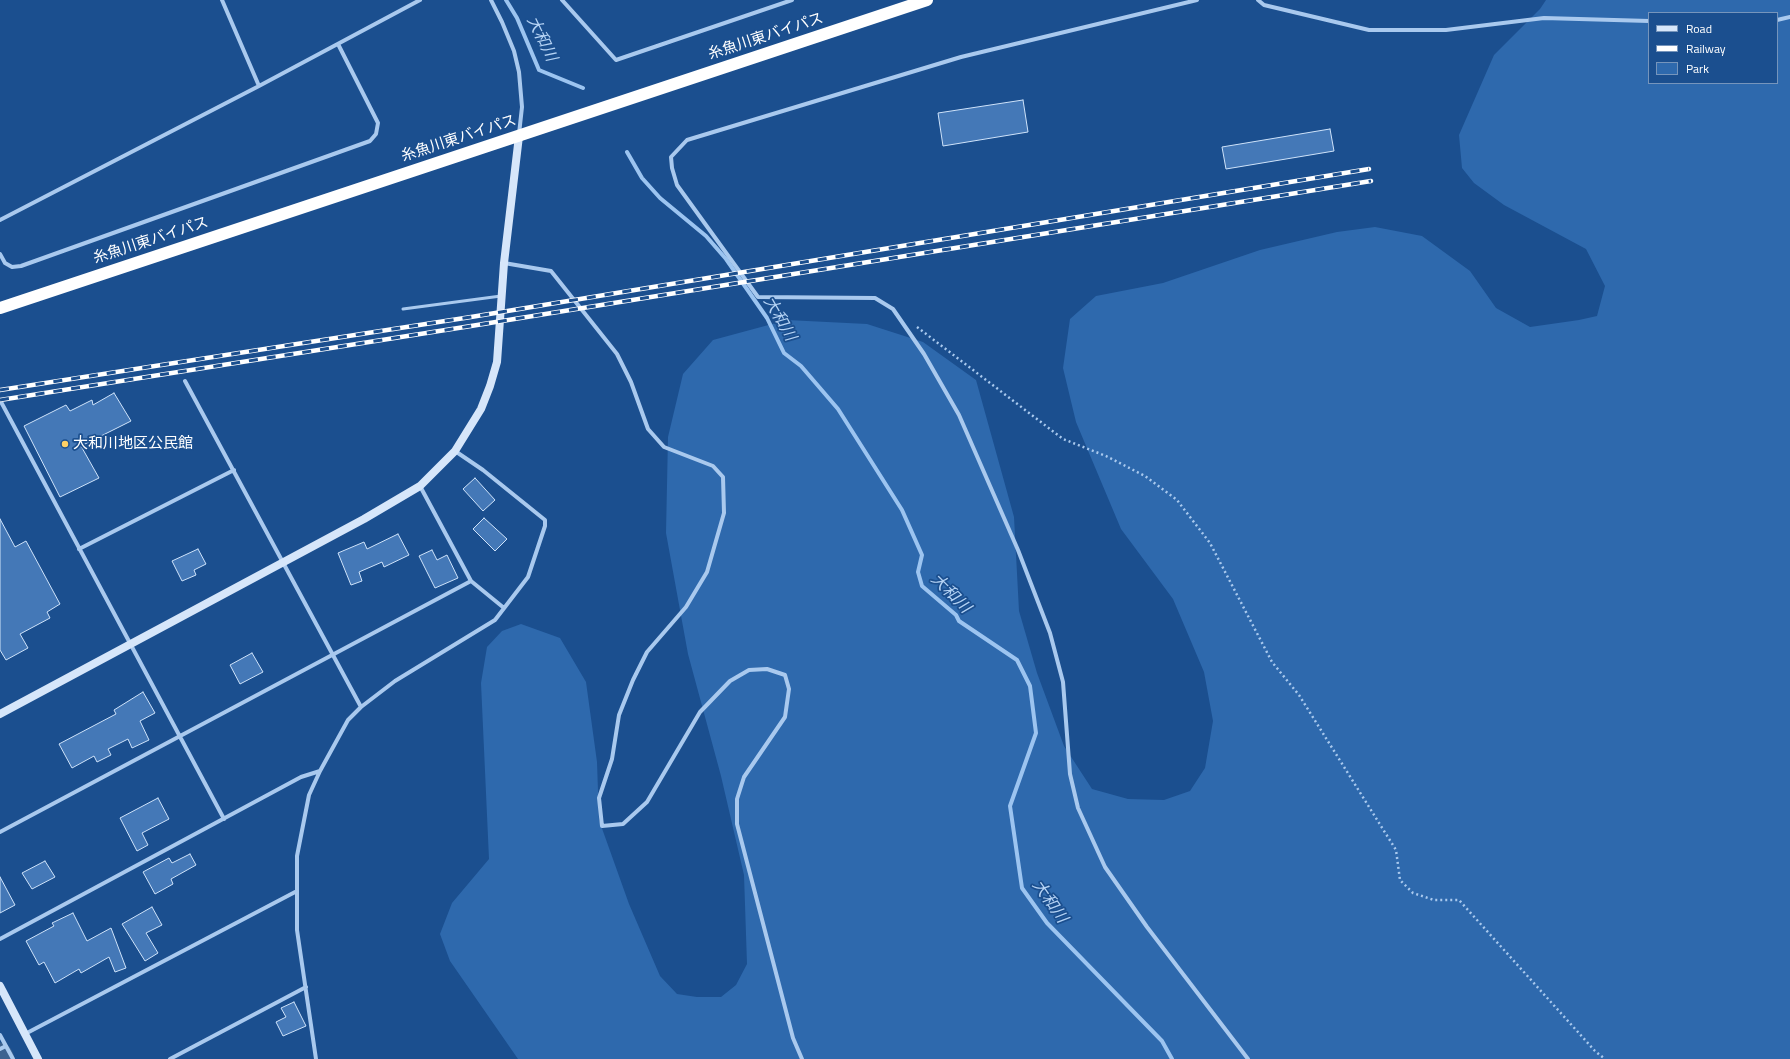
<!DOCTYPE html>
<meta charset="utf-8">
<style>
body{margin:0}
#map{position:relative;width:1790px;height:1059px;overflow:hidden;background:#1b4f8f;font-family:"Titillium Web",sans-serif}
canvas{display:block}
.legend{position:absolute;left:1648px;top:12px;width:130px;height:72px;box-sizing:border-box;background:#1b4f8f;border:1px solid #7695bc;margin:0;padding:5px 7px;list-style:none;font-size:12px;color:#fff}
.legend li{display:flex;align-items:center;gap:8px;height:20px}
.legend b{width:20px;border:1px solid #7695bc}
</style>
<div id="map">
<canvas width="1790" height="1059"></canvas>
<ul class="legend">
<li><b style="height:5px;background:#d6e6fa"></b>Road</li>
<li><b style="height:5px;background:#fff"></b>Railway</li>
<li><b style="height:11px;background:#2e69ad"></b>Park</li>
</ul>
</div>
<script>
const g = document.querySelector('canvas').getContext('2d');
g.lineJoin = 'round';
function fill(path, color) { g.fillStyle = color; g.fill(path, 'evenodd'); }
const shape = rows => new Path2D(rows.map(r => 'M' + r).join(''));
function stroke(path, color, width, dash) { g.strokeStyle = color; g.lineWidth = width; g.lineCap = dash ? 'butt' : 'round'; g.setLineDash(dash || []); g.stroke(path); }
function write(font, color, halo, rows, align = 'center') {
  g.font = font + ' "Titillium Web","Noto Sans JP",sans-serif'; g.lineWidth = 3.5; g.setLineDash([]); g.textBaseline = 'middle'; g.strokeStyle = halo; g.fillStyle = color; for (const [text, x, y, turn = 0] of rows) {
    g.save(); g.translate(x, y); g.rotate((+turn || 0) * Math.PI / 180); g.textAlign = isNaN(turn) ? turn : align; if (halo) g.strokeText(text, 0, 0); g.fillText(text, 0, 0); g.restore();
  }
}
fill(shape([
 [1546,0,1790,0,1790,1059,518,1059,450,961,440,934,452,903,489,859,481,683,487,647,502,631,521,624,560,638,586,682,597,762,599,820,629,904,660,976,677,994,697,997,721,997,736,985,747,964,744,875,721,776,688,654,666,533,668,437,683,374,713,340,787,320,867,324,923,342,976,380,1014,517,1019,611,1037,673,1064,746,1092,789,1128,799,1164,800,1190,791,1205,768,1213,721,1204,672,1173,599,1121,529,1076,422,1063,368,1070,319,1096,296,1163,283,1260,250,1337,232,1375,227,1422,236,1470,271,1496,308,1530,327,1579,320,1597,316,1605,286,1586,249,1504,205,1474,183,1462,168,1459,135,1494,55,1540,9],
 [1649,13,1777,13,1777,83,1649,83]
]), '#2e69ad');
stroke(shape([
 [506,0,517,18,539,70,583,88],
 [627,152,642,178,660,198,706,236,726,259,767,318,784,353,801,366,838,409,902,510,922,555,918,572,922,586,956,615,959,621,1017,660,1030,686,1036,733,1010,806,1022,888,1047,923,1162,1041,1172,1059]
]), '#9cc4f0', 4);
stroke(shape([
 [0,1055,2,1059]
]), '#3c6290', 25);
const building = shape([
 [1023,100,1028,132,943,146,938,113,1023,100],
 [1330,129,1334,151,1226,169,1222,147,1330,129],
 [114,393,131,421,81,446,99,478,60,497,24,426,66,405,70,411,92,400,93,405,114,393],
 [475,478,495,500,483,511,463,489,475,478],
 [484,518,507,539,495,551,473,529,484,518],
 [0,519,15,547,26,541,60,604,47,612,50,618,20,634,28,648,6,660,0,650,0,519],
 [398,534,409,555,384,567,382,562,359,572,362,581,351,585,338,553,364,542,367,549,398,534],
 [198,549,206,564,194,570,196,575,182,581,172,561,198,549],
 [432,550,437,560,447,555,458,578,435,588,419,556,432,550],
 [252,653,263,672,240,684,230,665,252,653],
 [143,692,155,713,140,721,149,740,132,748,128,739,108,749,111,755,97,762,94,756,72,768,59,744,116,714,114,710,143,692],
 [158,798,169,819,142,833,148,845,137,851,120,818,158,798],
 [190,854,196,865,171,879,173,884,155,894,143,872,169,858,172,863,190,854],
 [45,861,55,877,32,889,22,873,45,861],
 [0,877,15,905,0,913,0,877],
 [152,907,162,925,146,933,158,953,145,961,122,924,152,907],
 [73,913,87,941,111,928,126,968,115,972,109,957,81,973,79,969,55,983,44,962,39,965,26,941,54,926,52,923,73,913],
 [294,1002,306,1026,283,1036,276,1022,286,1017,281,1008,294,1002]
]);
fill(building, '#4478b7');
stroke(building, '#cfe3fa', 1);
stroke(shape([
 [917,327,1063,439,1106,456,1145,476,1177,500,1210,543,1272,662,1299,695,1396,850,1400,880,1413,893,1434,900,1459,900,1595,1051,1605,1059]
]), '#a9c9ee', 2.5, [2, 3]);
stroke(shape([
 [403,309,501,296]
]), '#a9c9ee', 3);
stroke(shape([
 [222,0,259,86],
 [491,0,502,22,514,51,519,72,522,107,519,134],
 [562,0,616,60,792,0],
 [1197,0,961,57,687,140,671,157,672,168,677,185,758,297,875,298,893,309,924,354,959,415,1018,550,1050,633,1063,682,1070,774,1078,808,1105,867,1147,927,1248,1059],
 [1258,0,1264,5,1369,30,1446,30,1544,18,1649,21],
 [1777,20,1790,17],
 [0,220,259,86,420,0],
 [0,254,5,263,12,267,21,266,370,141,376,134,378,123,338,44],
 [504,263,551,271,617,354,631,382,648,429,664,447,713,466,723,477,724,513,707,572,686,607,647,652,633,680,619,715,612,759,599,798,602,826,623,824,647,802,700,712,730,681,749,670,767,669,785,675,789,689,785,717,744,777,737,799,737,824,793,1038,802,1059],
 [185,381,361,707],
 [0,400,224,819],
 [420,486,471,581,504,608],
 [79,549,234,470],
 [0,832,471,581],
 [0,939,301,777,320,771],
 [25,1034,297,891],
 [0,1035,13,1059],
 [0,1049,6,1046],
 [170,1059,306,987],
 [316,1059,297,930,297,856,309,795,320,771,348,720,361,707,395,681,495,620,528,577,545,526,545,520,483,470,455,451]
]), '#a9c9ee', 4);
stroke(shape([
 [0,714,364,519,420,486,455,451,481,409,490,386,497,362,504,263,519,136],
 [0,986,38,1059]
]), '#d6e6fa', 8);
stroke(shape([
 [0,308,927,0]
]), '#fff', 12);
const rail = shape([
 [0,390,471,317,1369,169],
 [0,400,471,326,1371,181]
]);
stroke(rail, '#fff', 4.5);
stroke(rail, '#1b4f8f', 3, [9]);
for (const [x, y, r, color] of [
 [65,444,4,"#ffd166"]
]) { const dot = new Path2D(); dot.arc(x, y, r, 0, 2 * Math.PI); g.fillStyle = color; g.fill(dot); stroke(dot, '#1b4f8f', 1.5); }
write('15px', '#fff', '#1b4f8f', [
 ["糸魚川東バイパス",766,37,-18],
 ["糸魚川東バイパス",459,139,-18],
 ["糸魚川東バイパス",151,241,-18]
]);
write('15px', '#fff', '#1b4f8f', [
 ["大和川地区公民館",73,444]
], 'left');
write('italic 16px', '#b5d3f5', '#1b4f8f', [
 ["大和川",541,39,64],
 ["大和川",779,319,60],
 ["大和川",950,594,45],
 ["大和川",1049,902,55]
]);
</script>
